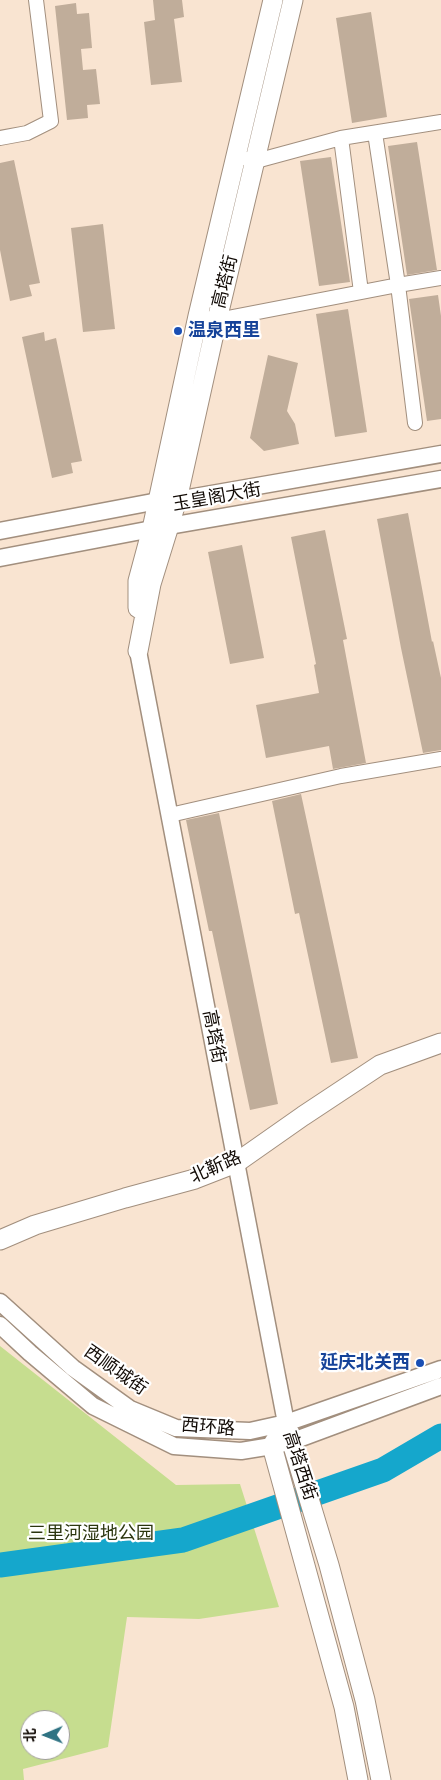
<!DOCTYPE html>
<meta charset="utf-8">
<style>
body{margin:0}
#map{position:relative;width:441px;height:1780px;overflow:hidden;background:#f9e4d1;font-family:"Sofia Sans Condensed","Noto Sans SC",sans-serif}
canvas{display:block}
.north{position:absolute;left:20px;top:1710px;width:50px;height:50px;box-sizing:border-box;background:#fff;border:1px solid #a09d9b;border-radius:50%;rotate:269deg;font-size:14px;font-weight:700;line-height:20px;text-align:center;color:#120b06}
.north::after{content:'';display:block;margin:auto;width:18px;height:22px;background:#2f7383;clip-path:polygon(50% 0,100% 100%,50% 72%,0 100%)}
</style>
<div id="map">
<canvas width="441" height="1780"></canvas>
<div class="north">北</div>
</div>
<script>
const g = document.querySelector('canvas').getContext('2d');
g.lineJoin = 'round';
function fill(path, color) { g.fillStyle = color; g.fill(path, 'evenodd'); }
const shape = rows => new Path2D(rows.map(r => 'M' + r).join(''));
function stroke(path, color, width, dash) { g.strokeStyle = color; g.lineWidth = width; g.lineCap = dash ? 'butt' : 'round'; g.setLineDash(dash || []); g.stroke(path); }
function write(font, color, halo, rows, align = 'center') {
  g.font = font + ' "Sofia Sans Condensed","Noto Sans SC",sans-serif'; g.lineWidth = 4.5; g.setLineDash([]); g.textBaseline = 'middle'; g.strokeStyle = halo; g.fillStyle = color; for (const [text, x, y, turn = 0] of rows) {
    g.save(); g.translate(x, y); g.rotate((+turn || 0) * Math.PI / 180); g.textAlign = isNaN(turn) ? turn : align; if (halo) g.strokeText(text, 0, 0); g.fillText(text, 0, 0); g.restore();
  }
}
fill(shape([
 [0,1346,176,1485,240,1484,279,1607,199,1619,127,1617,108,1747,23,1769,24,1780,0,1780],
 [30,1720,60,1720,60,1750,30,1750]
]), '#c6dd8f');
stroke(shape([
 [0,1565,183,1540,383,1470,441,1436]
]), '#15a7cc', 25);
fill(shape([
 [153,0,182,0,184,17,174,19,182,82,151,85,144,22,155,20],
 [76,3,77,14,89,13,92,48,81,49,83,70,96,69,100,104,87,105,88,118,67,120,55,6],
 [371,12,387,117,352,123,336,18],
 [417,142,437,270,407,275,388,146],
 [331,157,350,282,319,286,300,161],
 [14,160,40,283,29,285,32,296,10,301,0,250,0,163],
 [103,224,115,329,83,332,71,228],
 [438,295,441,316,441,419,427,421,409,299],
 [348,309,367,432,335,437,316,314],
 [44,332,45,341,56,338,82,461,71,463,73,473,52,478,22,337],
 [268,355,298,363,287,411,295,424,299,444,264,451,250,438],
 [408,513,432,642,433,641,441,678,441,750,423,753,401,648,377,519],
 [325,530,347,639,343,640,366,763,333,769,329,746,266,758,256,705,319,693,314,665,316,664,291,537],
 [242,545,264,658,230,664,208,552],
 [301,794,358,1058,331,1063,299,913,295,914,272,801],
 [219,813,278,1104,250,1110,212,931,209,931,186,820]
]), '#c0ad9a');
const minor = shape([
 [375,133,398,285,415,423],
 [0,138,27,133,51,121,36,0],
 [341,138,361,292],
 [247,159,256,161,341,138,441,122],
 [198,316,217,320,398,285,441,278],
 [170,815,341,776,441,759]
]);
const tertiary = shape([
 [0,531,158,501,177,500,441,454],
 [0,558,152,529,441,479],
 [138,651,286,1423],
 [0,1302,73,1368,130,1409,176,1428,250,1431,286,1423,441,1369],
 [0,1325,30,1353,93,1406,174,1446,241,1451,272,1446,293,1441,441,1386]
]);
const secondary = shape([
 [138,608,138,581,152,529,198,316,273,0],
 [138,651,151,584,177,500,217,320,293,0],
 [0,1240,35,1225,125,1198,195,1179,236,1163,303,1116,380,1065,441,1043],
 [286,1423,272,1446,344,1707,358,1780],
 [286,1423,329,1565,365,1700,381,1780]
]);
stroke(minor, '#a28f7e', 16);
stroke(tertiary, '#a28f7e', 19);
stroke(secondary, '#a28f7e', 21);
stroke(minor, '#fff', 14);
stroke(tertiary, '#fff', 16);
stroke(secondary, '#fff', 19);
for (const [x, y, r, color] of [
 [178,331,5,"#1a4fb4"],
 [420,1363,5,"#1a4fb4"]
]) { const dot = new Path2D(); dot.arc(x, y, r, 0, 2 * Math.PI); g.fillStyle = color; g.fill(dot); stroke(dot, '#fff', 2); }
write('18px', '#120b06', '#fff', [
 ["高塔街",226,282,-76],
 ["玉皇阁大街",217,498,-10],
 ["高塔街",213,1037,79],
 ["北靳路",216,1168,-24],
 ["西顺城街",115,1371,35],
 ["西环路",208,1428,5],
 ["高塔西街",299,1466,72]
]);
write('bold 18px', '#164399', '#fff', [
 ["温泉西里",188,331],
 ["延庆北关西",410,1363,"right"]
], 'left');
write('18px', '#2b350e', '#fff', [
 ["三里河湿地公园",91,1534]
]);
</script>
